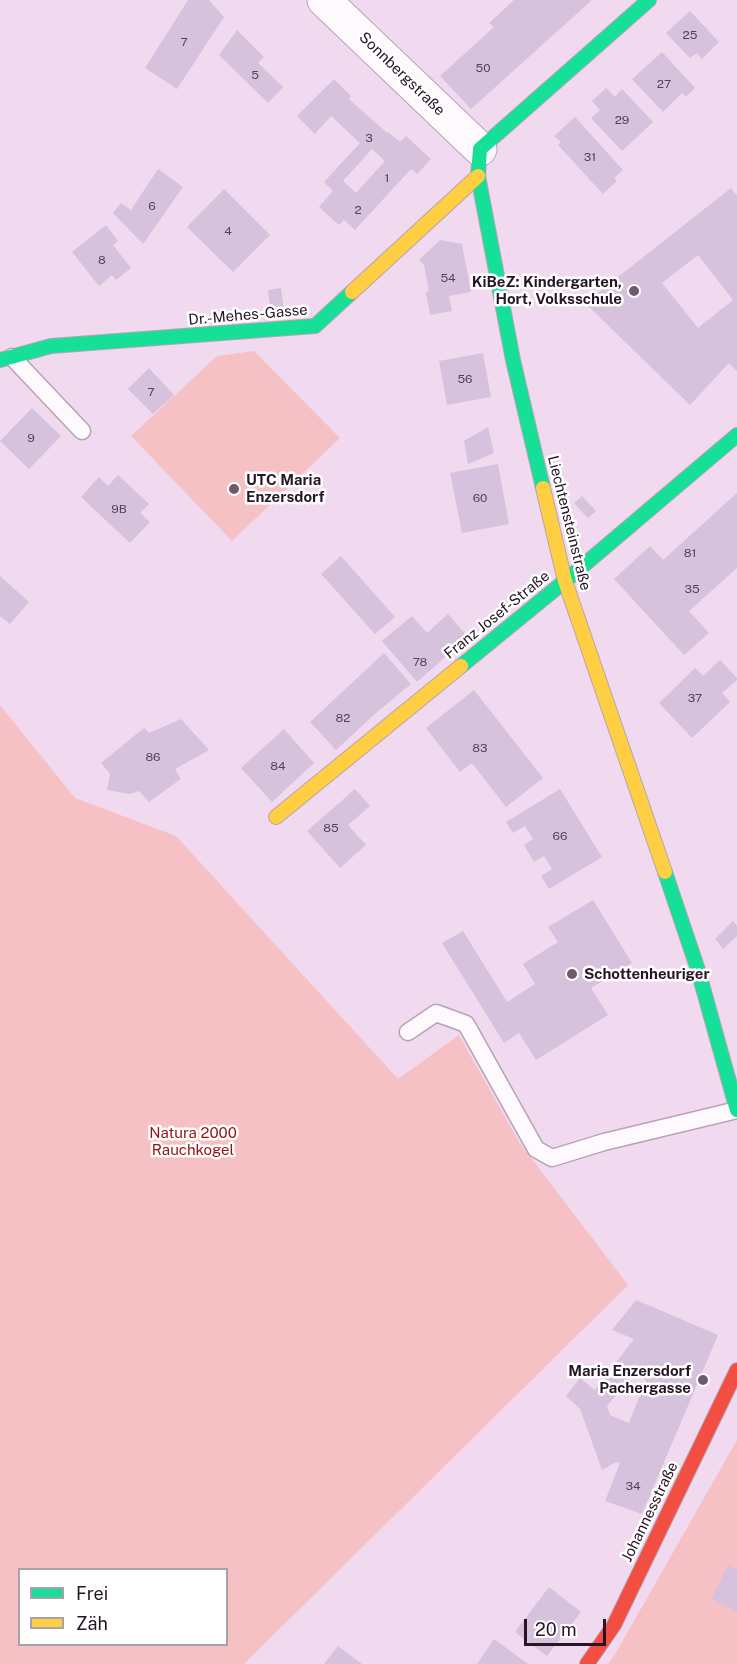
<!DOCTYPE html>
<meta charset="utf-8">
<style>
body{margin:0}
#map{position:relative;width:737px;height:1664px;overflow:hidden;background:#f1d9f0;font-family:"Public Sans",sans-serif}
canvas{display:block}
.legend{position:absolute;left:18px;top:1568px;width:210px;height:78px;box-sizing:border-box;background:#fff;border:2px solid #a8a2a8;margin:0;padding:8px 10px;list-style:none;font-size:18px;color:#261625}
.legend li{display:flex;align-items:center;gap:12px;height:30px}
.legend b{width:30px;border:2px solid #a8a2a8}
.scale{position:absolute;left:524px;top:1619px;width:82px;height:27px;box-sizing:border-box;border:3px solid #261625;border-top:0;padding-left:8px;font-size:18px;line-height:21px;white-space:nowrap;color:#261625;-webkit-text-stroke:4px #fff;paint-order:stroke}
</style>
<div id="map">
<canvas width="737" height="1664"></canvas>
<ul class="legend">
<li><b style="height:8px;background:#16e098"></b>Frei</li>
<li><b style="height:8px;background:#ffcf43"></b>Zäh</li>
</ul>
<div class="scale">20 m</div>
</div>
<script>
const g = document.querySelector('canvas').getContext('2d');
g.lineJoin = 'round';
function fill(path, color) { g.fillStyle = color; g.fill(path, 'evenodd'); }
const shape = rows => new Path2D(rows.map(r => 'M' + r).join(''));
function stroke(path, color, width, dash) { g.strokeStyle = color; g.lineWidth = width; g.lineCap = dash ? 'butt' : 'round'; g.setLineDash(dash || []); g.stroke(path); }
function write(font, color, halo, rows, align = 'center') {
  g.font = font + ' "Public Sans",sans-serif'; g.lineWidth = 5; g.setLineDash([]); g.textBaseline = 'middle'; g.strokeStyle = halo; g.fillStyle = color; for (const [text, x, y, turn = 0] of rows) {
    g.save(); g.translate(x, y); g.rotate((+turn || 0) * Math.PI / 180); g.textAlign = isNaN(turn) ? turn : align; if (halo) g.strokeText(text, 0, 0); g.fillText(text, 0, 0); g.restore();
  }
}
fill(shape([
 [254,351,340,438,232,541,131,436,217,356],
 [0,705,75,798,176,836,398,1079,459,1035,519,1142,628,1285,244,1664,0,1664],
 [20,1570,226,1570,226,1644,20,1644],
 [737,1440,737,1664,608,1664,614,1656]
]), '#f6c1c5');
fill(shape([
 [188,0,209,0,224,17,177,89,145,68],
 [514,0,592,0,471,109,440,76,494,27,489,23],
 [690,11,719,42,702,59,697,53,690,58,666,33],
 [237,30,264,57,258,63,283,87,268,103,219,55],
 [662,52,695,88,686,97,682,93,663,112,632,79],
 [334,79,351,96,349,99,387,133,388,132,400,142,406,136,431,159,417,174,411,169,355,230,344,220,339,225,319,207,333,191,324,182,360,143,331,116,315,134,297,116],
 [372,149,385,161,356,193,343,181],
 [606,88,615,97,622,89,653,122,622,151,591,118,600,110,592,101],
 [575,117,623,170,614,178,617,181,603,194,558,145,561,142,554,136],
 [158,169,183,187,143,244,113,213,121,203,131,210],
 [731,188,737,196,737,371,729,363,690,405,585,303],
 [698,255,733,300,698,328,662,283],
 [224,189,270,235,233,272,187,227],
 [106,225,118,241,113,245,131,268,116,280,112,275,99,286,72,252],
 [440,240,462,244,471,292,449,296,452,311,430,315,426,292,429,291,424,265,419,260],
 [281,288,284,312,271,314,268,290],
 [483,353,491,397,447,405,439,361],
 [149,368,174,395,153,414,128,389],
 [32,408,61,436,29,469,0,441],
 [488,427,494,453,468,464,464,441],
 [498,464,509,524,462,533,450,473],
 [118,475,149,504,140,513,150,522,130,543,81,497,99,477,108,486],
 [737,493,737,568,689,611,709,633,684,655,614,579,650,546,663,560],
 [582,496,596,511,588,518,574,503],
 [341,556,395,617,375,634,321,574],
 [0,576,29,602,10,624,0,616],
 [448,614,468,637,417,682,382,641,412,616,427,633],
 [384,653,411,684,376,713,336,750,310,722],
 [720,660,737,678,737,680,722,693,730,702,692,738,659,703,695,668,703,676],
 [474,690,543,778,506,807,472,763,460,772,426,728],
 [181,719,209,750,175,769,181,779,149,802,139,791,130,794,107,790,110,774,101,763,144,728,149,733],
 [284,729,314,763,272,802,241,768],
 [355,789,370,806,348,825,366,845,340,868,307,831],
 [560,789,602,857,549,889,541,876,552,869,544,856,534,862,524,845,533,839,525,826,513,833,506,822],
 [593,900,632,963,591,988,608,1015,536,1060,519,1033,504,1043,442,943,463,931,507,1002,535,984,523,964,558,942,548,927],
 [733,921,737,926,737,936,723,949,715,939],
 [636,1300,718,1335,642,1514,605,1501,620,1463,616,1462,602,1470,580,1409,566,1396,580,1378,595,1390,634,1339,612,1330],
 [634,1374,646,1380,629,1423,610,1415,607,1406],
 [728,1565,737,1570,737,1612,711,1599],
 [549,1587,581,1612,547,1656,515,1632],
 [494,1639,528,1664,477,1664],
 [338,1646,362,1664,324,1664]
]), '#d6c2dc');
const lane = shape([
 [12,357,82,431],
 [408,1032,436,1013,466,1024,536,1149,552,1158,604,1142,737,1110]
]);
const street = shape([
 [324,0,480,149]
]);
const fast = shape([
 [0,360,51,346,315,326,352,292],
 [543,488,513,360,478,176,480,149,649,0],
 [461,666,565,581,737,435],
 [665,872,698,970,737,1110]
]);
const slow = shape([
 [352,292,478,176],
 [543,488,565,581,665,872],
 [276,817,461,666]
]);
const jam = shape([
 [587,1664,614,1625,737,1370]
]);
stroke(lane, '#b6a4b5', 19);
stroke(street, '#b6a4b5', 35);
stroke(fast, '#b6a4b5', 16);
stroke(slow, '#b6a4b5', 16);
stroke(jam, '#b6a4b5', 16);
stroke(lane, '#fdf9fd', 16);
stroke(street, '#fdf9fd', 33);
stroke(fast, '#16e098', 14);
stroke(slow, '#ffcf43', 14);
stroke(jam, '#f24e42', 14);
for (const [x, y, r, color] of [
 [634,291,6,"#6d5a6c"],
 [234,489,6,"#6d5a6c"],
 [572,974,6,"#6d5a6c"],
 [703,1380,6,"#6d5a6c"]
]) { const dot = new Path2D(); dot.arc(x, y, r, 0, 2 * Math.PI); g.fillStyle = color; g.fill(dot); stroke(dot, '#fff', 2); }
write('12px', '#544355', null, [
 ["25",690,35],
 ["7",184,42],
 ["50",483,68],
 ["5",255,75],
 ["27",664,84],
 ["29",622,120],
 ["3",369,138],
 ["31",590,157],
 ["1",387,178],
 ["6",152,206],
 ["2",358,210],
 ["4",228,231],
 ["8",102,260],
 ["54",448,278],
 ["56",465,379],
 ["7",151,392],
 ["9",31,438],
 ["60",480,498],
 ["9B",119,509],
 ["81",690,553],
 ["35",692,589],
 ["78",420,662],
 ["37",695,698],
 ["82",343,718],
 ["83",480,748],
 ["86",153,757],
 ["84",278,766],
 ["85",331,828],
 ["66",560,836],
 ["34",633,1486]
]);
write('15px', '#261625', '#fff', [
 ["Sonnbergstraße",402,74,44],
 ["Dr.-Mehes-Gasse",248,315,-5],
 ["Liechtensteinstraße",569,523,76],
 ["Franz Josef-Straße",497,615,-39],
 ["Johannesstraße",650,1512,-64]
]);
write('bold 15px', '#261625', '#fff', [
 ["KiBeZ: Kindergarten,",622,282],
 ["Hort, Volksschule",622,299],
 ["UTC Maria",246,480,"left"],
 ["Enzersdorf",246,497,"left"],
 ["Schottenheuriger",584,974,"left"],
 ["Maria Enzersdorf",691,1371],
 ["Pachergasse",691,1388]
], 'right');
write('15px', '#911312', '#fff', [
 ["Natura 2000",193,1133],
 ["Rauchkogel",193,1150]
]);
</script>
